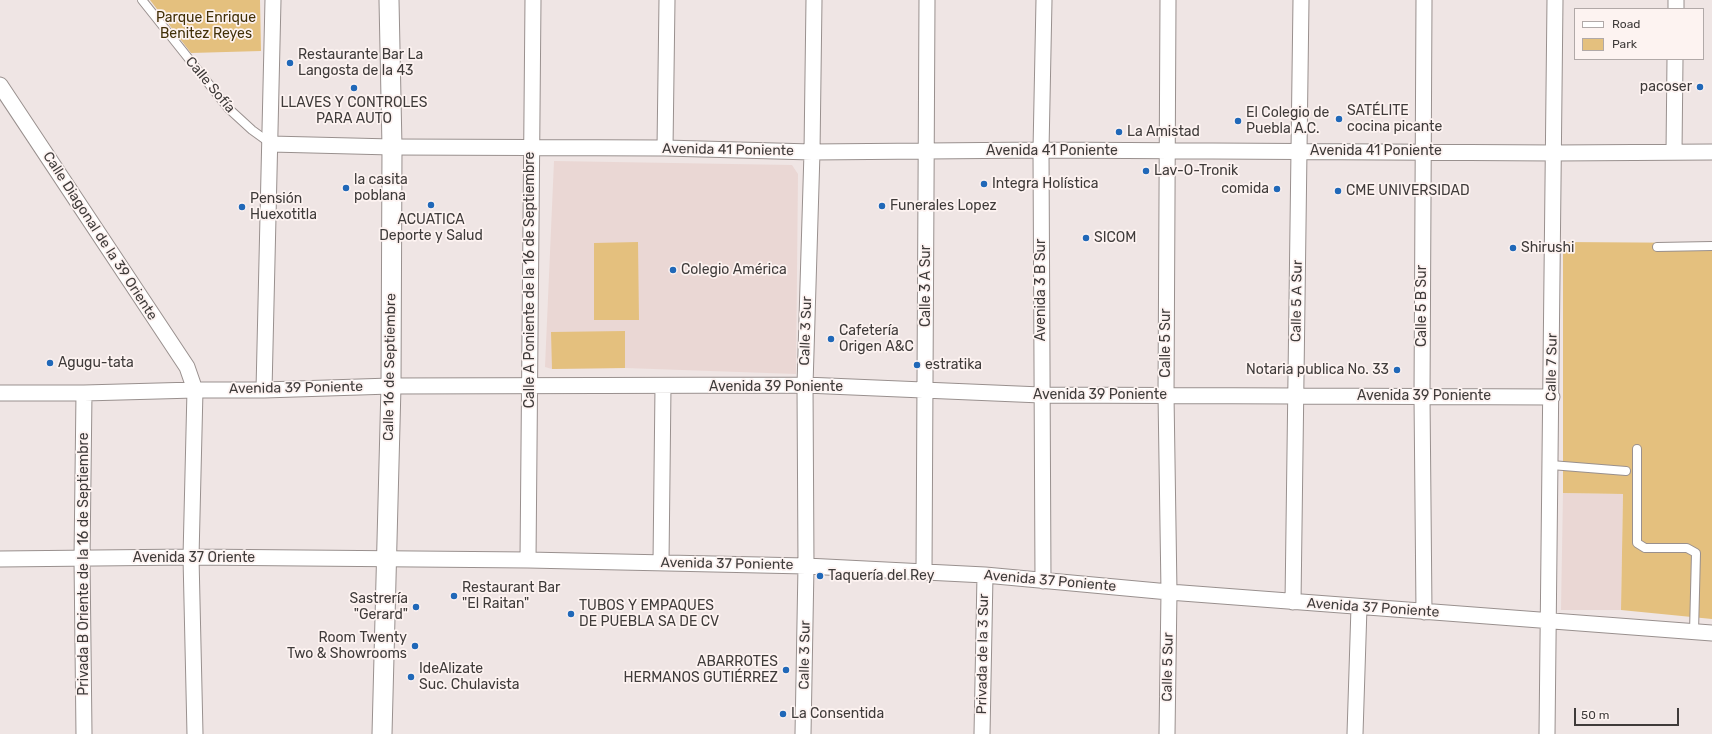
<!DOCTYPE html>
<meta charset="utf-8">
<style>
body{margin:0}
#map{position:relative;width:1712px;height:734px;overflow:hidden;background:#efe5e4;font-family:Rubik,sans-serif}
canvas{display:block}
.legend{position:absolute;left:1574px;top:8px;width:130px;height:52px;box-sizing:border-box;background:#fdf3f1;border:1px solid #b1a9a8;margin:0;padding:5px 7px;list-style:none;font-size:12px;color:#3f3b3a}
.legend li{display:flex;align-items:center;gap:8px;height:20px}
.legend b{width:20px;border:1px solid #b1a9a8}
.scale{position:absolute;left:1574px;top:708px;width:105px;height:18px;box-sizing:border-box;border:2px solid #3f3b3a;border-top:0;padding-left:5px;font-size:12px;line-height:14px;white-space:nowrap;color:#3f3b3a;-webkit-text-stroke:3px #fdf3f1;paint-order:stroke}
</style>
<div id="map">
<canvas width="1712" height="734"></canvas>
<ul class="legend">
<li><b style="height:5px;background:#fff"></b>Road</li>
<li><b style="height:11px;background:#e4c07e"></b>Park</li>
</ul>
<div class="scale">50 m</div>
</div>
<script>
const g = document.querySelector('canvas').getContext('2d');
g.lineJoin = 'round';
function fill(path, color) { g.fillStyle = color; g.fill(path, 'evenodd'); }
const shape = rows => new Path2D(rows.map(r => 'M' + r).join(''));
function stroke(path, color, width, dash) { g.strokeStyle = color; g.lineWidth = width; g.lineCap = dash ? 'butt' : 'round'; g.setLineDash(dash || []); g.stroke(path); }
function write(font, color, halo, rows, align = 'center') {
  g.font = font + ' Rubik,sans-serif'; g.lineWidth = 3.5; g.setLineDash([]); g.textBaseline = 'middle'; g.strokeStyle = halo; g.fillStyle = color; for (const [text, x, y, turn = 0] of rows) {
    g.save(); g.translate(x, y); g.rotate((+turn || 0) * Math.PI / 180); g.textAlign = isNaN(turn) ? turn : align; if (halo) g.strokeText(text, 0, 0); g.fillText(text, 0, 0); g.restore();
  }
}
fill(shape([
 [554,161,792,165,798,174,796,374,625,368,552,369,545,367],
 [1563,493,1623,494,1621,610,1561,610]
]), '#ead7d4');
fill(shape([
 [150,0,260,0,261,51,191,53],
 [638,242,639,320,594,320,594,243],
 [1563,242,1712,243,1712,619,1621,610,1623,494,1563,493],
 [625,331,625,368,552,369,551,332]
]), '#e4c07e');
const service = shape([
 [142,0,228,108,252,130,270,143],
 [1657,247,1712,246],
 [1637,449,1637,543,1645,548,1687,548,1696,553,1694,632],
 [1551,465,1626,471]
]);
const minor = shape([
 [1676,9,1676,0],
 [0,85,187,367,195,390,191,557,195,734],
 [271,144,392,147,665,148,812,152,1041,150,1555,153,1712,152],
 [665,148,667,0],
 [1674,152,1675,59],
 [264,390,273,0],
 [0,393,84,393,195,390,264,390,391,386,805,385,1041,395,1552,397],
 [0,559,191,557,528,560,806,566,985,575,1169,592,1712,633],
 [528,560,533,0],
 [661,562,663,387],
 [924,571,927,0],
 [1043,581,1041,150,1044,0],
 [1293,602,1301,0],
 [1424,612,1422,396,1424,0],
 [84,734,82,559,84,393],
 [803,734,806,566,805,385,812,152,814,0],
 [982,734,985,575],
 [1167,734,1169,592,1166,395,1168,0],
 [1355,734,1359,607],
 [1547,734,1555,0]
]);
const tertiary = shape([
 [382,734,391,386,392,147,389,0]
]);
stroke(service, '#99908e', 10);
stroke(minor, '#99908e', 17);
stroke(tertiary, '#99908e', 21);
stroke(service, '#fff', 8);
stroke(minor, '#fff', 15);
stroke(tertiary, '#fff', 19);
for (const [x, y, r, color] of [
 [290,63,4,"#2068b8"],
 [1700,87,4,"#2068b8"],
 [354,88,4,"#2068b8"],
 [1339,119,4,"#2068b8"],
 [1238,121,4,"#2068b8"],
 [1119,132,4,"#2068b8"],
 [1146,171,4,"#2068b8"],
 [984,184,4,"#2068b8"],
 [346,188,4,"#2068b8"],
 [1277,189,4,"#2068b8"],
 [1338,191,4,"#2068b8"],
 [431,205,4,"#2068b8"],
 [882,206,4,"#2068b8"],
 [242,207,4,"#2068b8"],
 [1086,238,4,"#2068b8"],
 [1513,248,4,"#2068b8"],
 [673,270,4,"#2068b8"],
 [831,339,4,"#2068b8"],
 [50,363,4,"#2068b8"],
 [917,365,4,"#2068b8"],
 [1397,370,4,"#2068b8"],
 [820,576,4,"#2068b8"],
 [454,596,4,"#2068b8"],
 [416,607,4,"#2068b8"],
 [571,614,4,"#2068b8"],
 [415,646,4,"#2068b8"],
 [786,670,4,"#2068b8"],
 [411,677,4,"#2068b8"],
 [783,714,4,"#2068b8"]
]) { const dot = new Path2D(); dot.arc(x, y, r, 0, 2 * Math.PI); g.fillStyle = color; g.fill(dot); stroke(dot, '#fdf3f1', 1.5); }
write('14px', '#423007', '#fdf3f1', [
 ["Parque Enrique",206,18],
 ["Benitez Reyes",206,34]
]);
write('14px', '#3f3b3a', '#fdf3f1', [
 ["Restaurante Bar La",298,55],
 ["Langosta de la 43",298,71],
 ["pacoser",1692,87,"right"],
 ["LLAVES Y CONTROLES",354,103,"center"],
 ["PARA AUTO",354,119,"center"],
 ["SATÉLITE",1347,111],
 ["cocina picante",1347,127],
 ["El Colegio de",1246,113],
 ["Puebla A.C.",1246,129],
 ["La Amistad",1127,132],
 ["Lav-O-Tronik",1154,171],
 ["la casita",354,180],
 ["poblana",354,196],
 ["Integra Holística",992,184],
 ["comida",1269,189,"right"],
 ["CME UNIVERSIDAD",1346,191],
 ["Pensión",250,199],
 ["Huexotitla",250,215],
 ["Funerales Lopez",890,206],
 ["ACUATICA",431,220,"center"],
 ["Deporte y Salud",431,236,"center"],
 ["SICOM",1094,238],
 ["Shirushi",1521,248],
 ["Colegio América",681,270],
 ["Cafetería",839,331],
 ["Origen A&C",839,347],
 ["Agugu-tata",58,363],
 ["estratika",925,365],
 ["Notaria publica No. 33",1389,370,"right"],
 ["Taquería del Rey",828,576],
 ["Restaurant Bar",462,588],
 ["\"El Raitan\"",462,604],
 ["Sastrería",408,599,"right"],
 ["\"Gerard\"",408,615,"right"],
 ["TUBOS Y EMPAQUES",579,606],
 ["DE PUEBLA SA DE CV",579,622],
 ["Room Twenty",407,638,"right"],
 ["Two & Showrooms",407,654,"right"],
 ["ABARROTES",778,662,"right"],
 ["HERMANOS GUTIÉRREZ",778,678,"right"],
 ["IdeAlizate",419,669],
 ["Suc. Chulavista",419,685],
 ["La Consentida",791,714]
], 'left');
write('14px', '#3f3b3a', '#fdf3f1', [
 ["Calle Sofía",210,85,50],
 ["Avenida 41 Poniente",728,150,1],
 ["Avenida 41 Poniente",1052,151],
 ["Avenida 41 Poniente",1376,151],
 ["Calle Diagonal de la 39 Oriente",100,236,57],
 ["Calle A Poniente de la 16 de Septiembre",530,280,-90],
 ["Calle 3 A Sur",926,286,-90],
 ["Avenida 3 B Sur",1041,290,-90],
 ["Calle 5 A Sur",1297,301,-89],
 ["Calle 5 B Sur",1422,306,-90],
 ["Calle 3 Sur",806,331,-88],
 ["Calle 5 Sur",1166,343,-90],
 ["Calle 16 de Septiembre",390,367,-89],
 ["Calle 7 Sur",1552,367,-89],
 ["Avenida 39 Poniente",776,387],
 ["Avenida 39 Poniente",296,388,-1],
 ["Avenida 39 Poniente",1100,395],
 ["Avenida 39 Poniente",1424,396],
 ["Avenida 37 Oriente",194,558],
 ["Privada B Oriente de la 16 de Septiembre",84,564,-90],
 ["Avenida 37 Poniente",727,564,1],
 ["Avenida 37 Poniente",1050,581,5],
 ["Avenida 37 Poniente",1373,608,4],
 ["Privada de la 3 Sur",983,654,-89],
 ["Calle 3 Sur",805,655,-89],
 ["Calle 5 Sur",1168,667,-89]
]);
</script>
